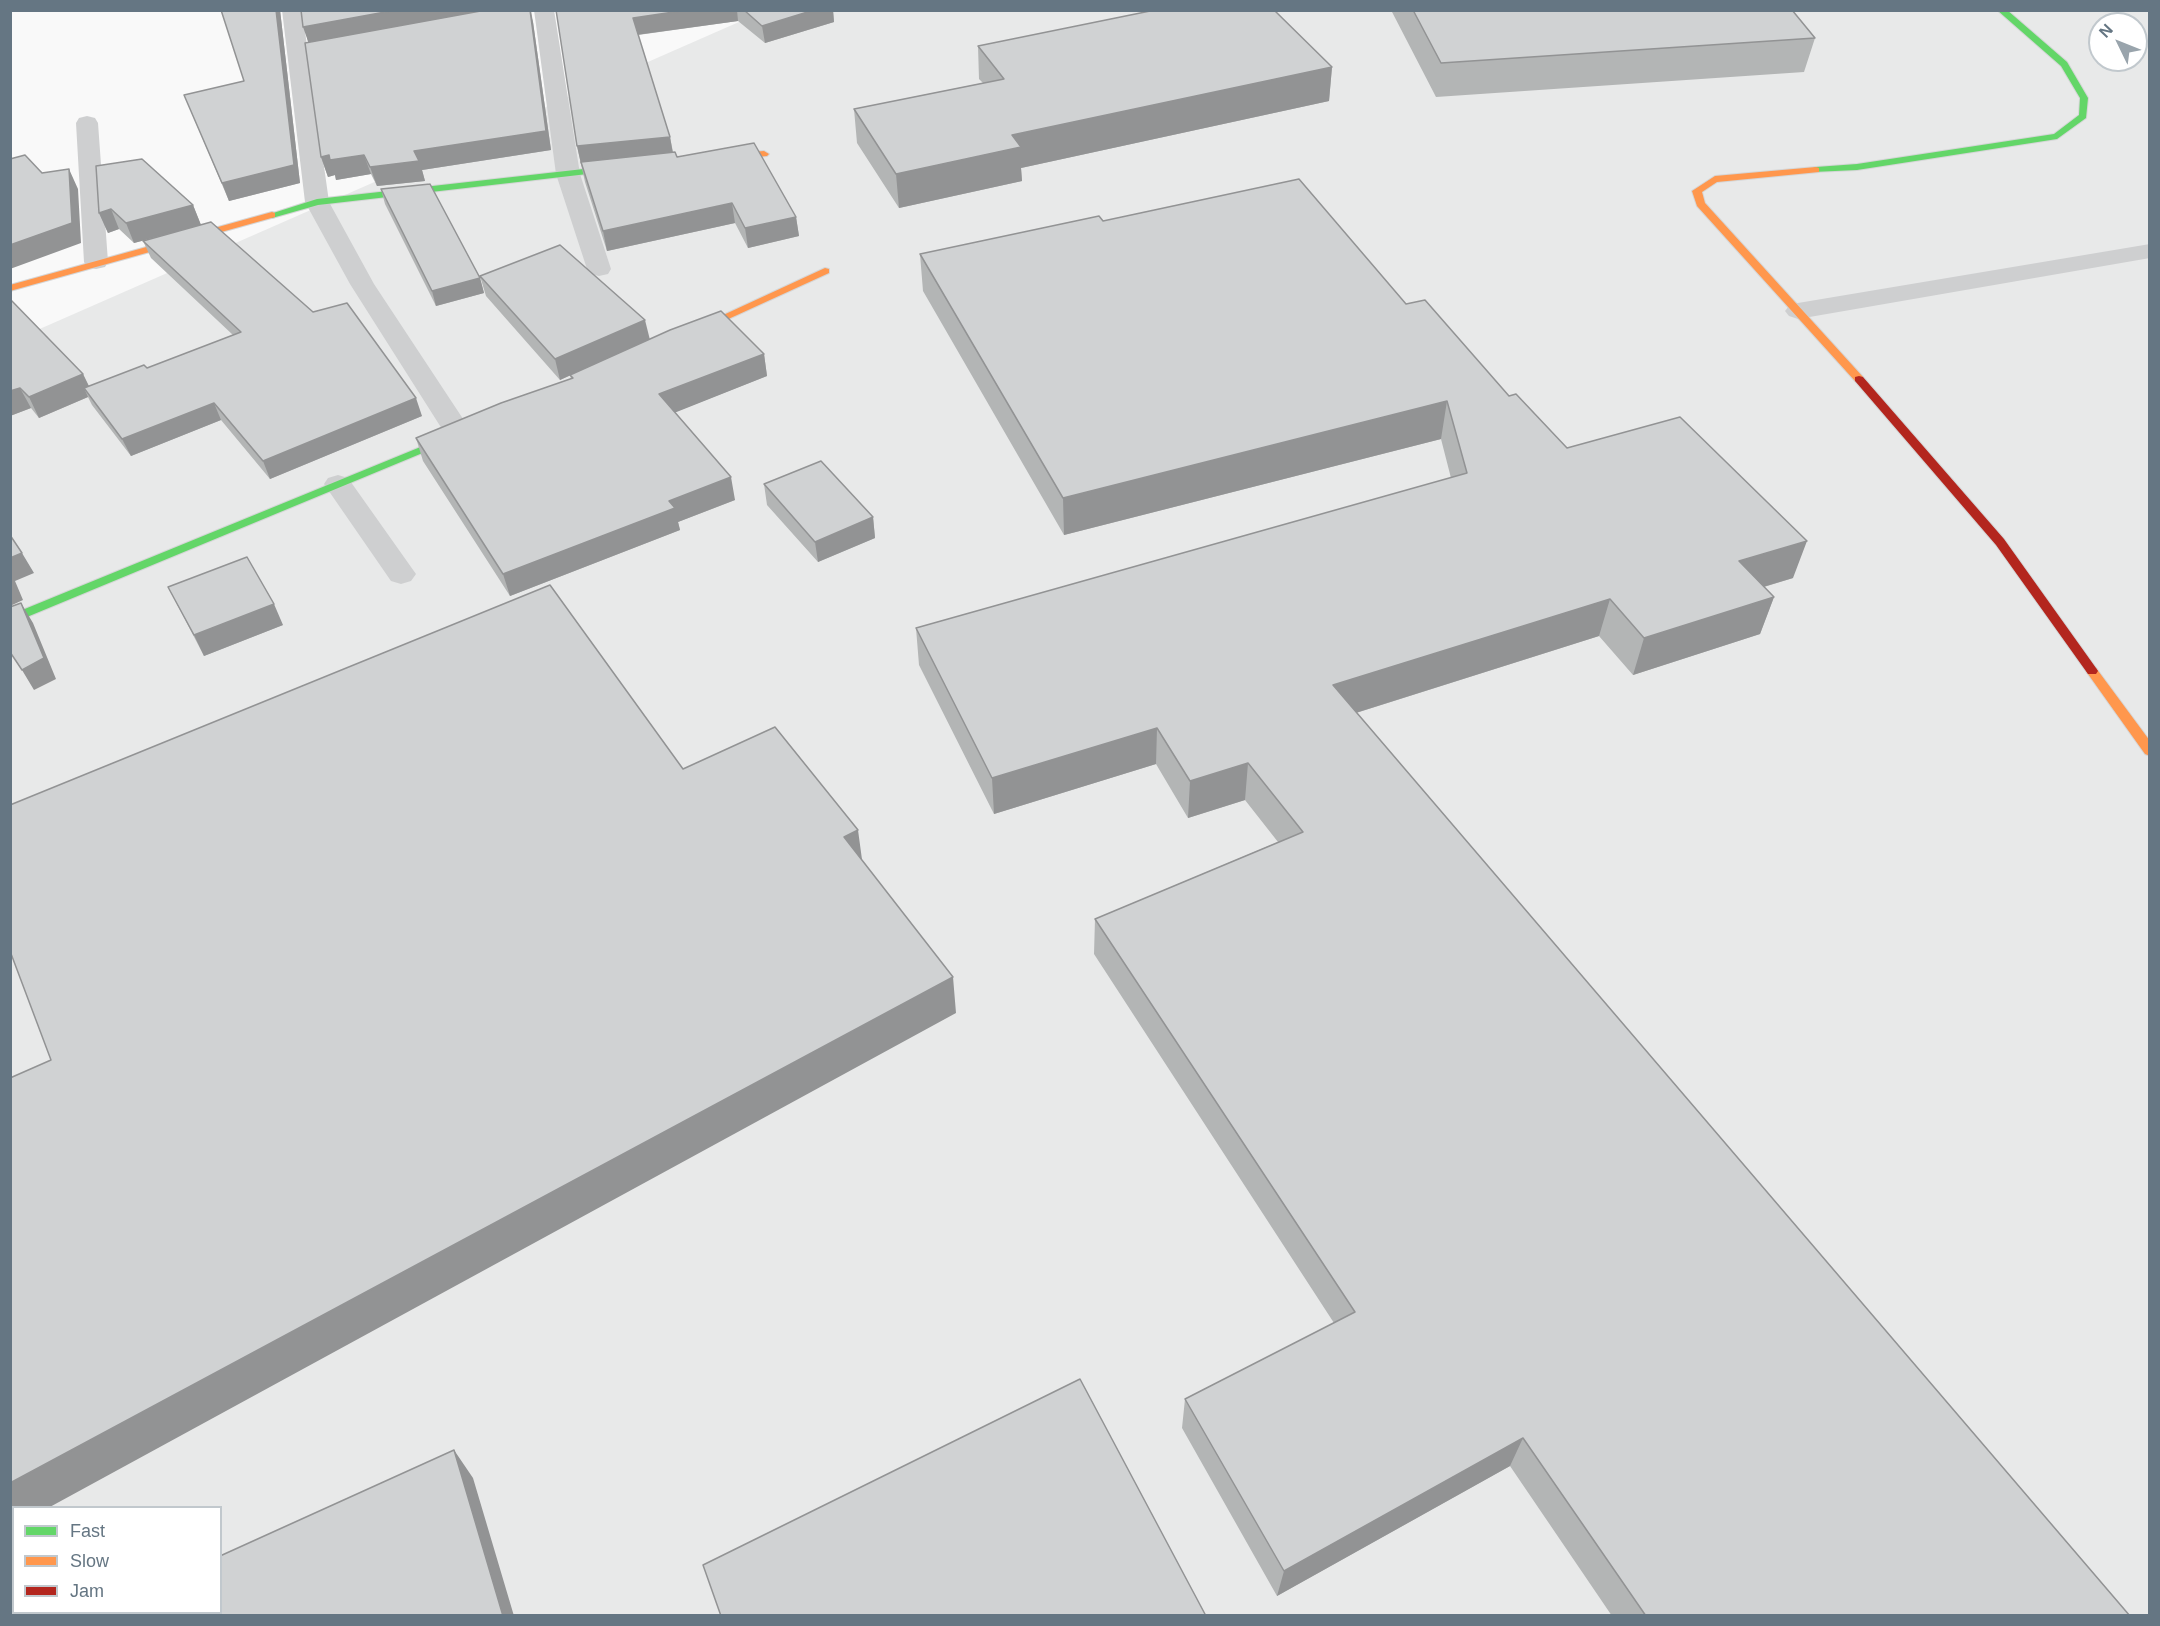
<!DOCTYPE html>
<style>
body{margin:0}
#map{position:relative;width:2160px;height:1626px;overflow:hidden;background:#f9f9f9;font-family:Arial,sans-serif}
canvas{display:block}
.frame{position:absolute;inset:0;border:12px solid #657683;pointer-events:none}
.legend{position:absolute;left:12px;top:1506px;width:210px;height:108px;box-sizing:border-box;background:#fff;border:2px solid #c1c8cd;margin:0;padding:8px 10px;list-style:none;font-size:18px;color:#657683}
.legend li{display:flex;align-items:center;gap:12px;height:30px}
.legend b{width:30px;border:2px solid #c1c8cd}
.north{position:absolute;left:2088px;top:12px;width:60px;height:60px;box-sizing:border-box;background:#fff;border:2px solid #c1c8cd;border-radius:50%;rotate:313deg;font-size:16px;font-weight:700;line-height:24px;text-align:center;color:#657683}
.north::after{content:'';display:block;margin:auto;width:21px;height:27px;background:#99a4ac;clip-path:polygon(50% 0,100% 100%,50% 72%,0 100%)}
</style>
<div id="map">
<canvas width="2160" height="1626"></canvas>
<div class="frame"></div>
<ul class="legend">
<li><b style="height:8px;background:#63d668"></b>Fast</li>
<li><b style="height:8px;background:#ff974d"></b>Slow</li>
<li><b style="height:8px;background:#b3261e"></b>Jam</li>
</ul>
<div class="north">N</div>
</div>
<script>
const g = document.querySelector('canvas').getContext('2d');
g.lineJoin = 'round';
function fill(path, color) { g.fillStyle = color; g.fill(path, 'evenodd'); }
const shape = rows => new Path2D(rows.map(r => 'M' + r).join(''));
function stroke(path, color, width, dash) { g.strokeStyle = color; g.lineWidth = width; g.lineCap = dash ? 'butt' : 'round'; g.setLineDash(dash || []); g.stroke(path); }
fill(shape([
 [764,11,2149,11,2149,1615,11,1615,10,342],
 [2100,24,2136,24,2136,60,2100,60],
 [14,1508,220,1508,220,1612,14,1612]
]), '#e8e9e9');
const fast = shape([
 [1997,10,2007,10,2067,62,2088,98,2086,118,2057,139,1857,170,1813,172,1813,168,1816,167,1857,164,2054,134,2079,115,2080,98,2061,66,1997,10],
 [628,164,631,165,631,169,318,205,272,218,267,215,317,199,628,164],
 [462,430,466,431,466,435,10,624,10,615,462,430]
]);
const slow = shape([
 [764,151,769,154,767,156,715,161,710,158,715,155,764,151],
 [1816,167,1819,168,1819,172,1717,182,1702,192,1705,203,1863,377,1863,381,1859,382,1855,381,1697,206,1692,191,1715,176,1816,167],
 [272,212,275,213,275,217,10,291,10,285,272,212],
 [825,268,829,269,829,273,689,337,681,337,680,335,825,268],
 [2092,667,2096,668,2150,741,2150,756,2145,754,2088,674,2086,671,2088,668,2092,667]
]);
const jam = shape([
 [1859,376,1863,377,2004,539,2096,668,2098,671,2096,674,2088,674,1996,545,1855,381,1855,377,1859,376]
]);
stroke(fast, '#d5d6d7', 2);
stroke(slow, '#d5d6d7', 2);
stroke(jam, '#d5d6d7', 2);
fill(shape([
 [2150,244,2150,258,1798,319,1789,316,1785,311,1789,306,1798,303,2150,244]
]), '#cecfd0');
fill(shape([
 [282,10,302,10,329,202,374,284,473,434,469,440,459,442,449,440,350,284,305,202,282,10],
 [534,10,554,10,580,174,611,269,608,274,599,276,590,274,587,269,556,174,534,10],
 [87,116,95,118,98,123,108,262,105,267,96,269,87,267,84,262,76,123,79,118,87,116],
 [338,475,348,478,411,567,416,574,411,581,401,584,391,581,324,484,328,478,338,475]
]), '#cecfd0');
fill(fast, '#63d668');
fill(slow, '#ff974d');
fill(jam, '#b3261e');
fill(shape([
 [221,10,280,10,300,183,229,201,184,95,244,81],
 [301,10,531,10,533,22,551,150,422,170,425,181,377,186,371,174,336,180,335,175,328,177,321,157,308,42],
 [556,10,833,10,834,22,765,43,738,21,638,35,670,137,673,152,677,157,796,217,799,236,748,248,735,223,607,251,585,182,577,146],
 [1391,10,1792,10,1815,38,1804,72,1436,97],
 [978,46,1332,67,1329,101,1021,168,1022,181,899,208,857,143,854,109,983,83,979,79],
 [142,159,193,205,201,225,134,243,119,229,108,233,99,213],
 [381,189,480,278,484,293,436,306,385,204],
 [1103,221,1406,304,1567,448,1793,578,1764,587,1774,597,1760,634,1633,675,1599,636,1356,713,2130,1616,1612,1616,1510,1466,1277,1596,1182,1428,1185,1399,1334,1323,1094,954,1095,919,1278,842,1245,800,1188,818,1156,764,994,814,919,665,916,628,1451,478,1441,439,1064,535,923,291,920,254],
 [143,241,422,416,270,479,221,420,131,456,92,405,88,397,39,418,31,408,10,416,10,299,83,374,89,386,147,368,233,335,151,258],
 [480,276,649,340,764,354,767,376,675,412,735,500,678,522,680,530,510,596,423,461,416,438,571,379,570,375,560,380,486,296],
 [764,484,873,517,875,538,818,562,767,505],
 [168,587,283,625,204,656]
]), '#b3b5b5');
fill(shape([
 [276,10,280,10,300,183,229,201,222,183],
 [396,10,497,10,309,44,303,27],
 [530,10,533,22,551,150,422,170,425,181,377,186,370,167],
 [687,10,737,10,738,21,636,35,633,18],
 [814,10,833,10,834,22,765,43,762,26],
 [1332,67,1329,101,1021,168,1022,181,899,208,896,174,1012,135],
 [670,137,673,154,581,164,577,146],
 [329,155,364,155,371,174,336,180,335,175,328,177,321,157],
 [69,169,78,189,81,243,10,269,10,245],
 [732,203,735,223,607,251,603,231],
 [193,205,201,225,134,243,126,223],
 [111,209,119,229,108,233,99,213],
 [796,217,799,236,748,248,745,228],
 [480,278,484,293,436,306,432,291],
 [645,320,650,340,560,380,555,359],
 [764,354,767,376,664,417,659,394],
 [83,374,93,395,84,388,88,397,39,418,29,397],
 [20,388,31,408,10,416,10,391],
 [416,398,422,416,270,479,263,461],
 [1447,401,1441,439,1064,535,1063,498],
 [214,403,221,420,131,456,122,439],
 [731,477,735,500,678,522,680,530,510,596,503,574,669,501],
 [873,517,875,538,818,562,815,542],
 [1807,541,1793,578,1726,598,1739,561],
 [22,553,34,573,15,581,23,600,10,606,10,558],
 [1774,597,1760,634,1633,675,1644,638],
 [1610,599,1599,636,1327,722,1333,685],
 [21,603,33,623,56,679,34,690,22,670],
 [274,604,283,625,204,656,194,635],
 [1157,728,1156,764,994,814,992,778],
 [1248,763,1245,800,1188,818,1190,781],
 [858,830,863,867,844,837],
 [953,977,956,1013,48,1508,14,1508,14,1526,10,1528,10,1483],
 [1523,1438,1510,1466,1277,1596,1284,1571],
 [454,1450,473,1478,514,1616,503,1616]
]), '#929394');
const building = shape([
 [221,10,276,10,294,165,222,183,184,95,244,81,221,10],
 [301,10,396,10,303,27,301,10],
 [486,10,530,10,546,131,414,151,419,161,370,167,364,155,330,160,329,155,321,157,305,43,486,10],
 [556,10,687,10,633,18,670,137,577,146,556,10],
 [744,10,814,10,762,26,744,10],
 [1155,10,1274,10,1332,67,1012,135,1021,147,896,174,854,109,1004,79,978,46,1155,10],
 [1413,10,1792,10,1815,38,1441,63,1413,10],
 [754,143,796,217,745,228,732,203,603,231,581,162,675,152,677,157,754,143],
 [25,155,42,173,69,169,72,223,10,245,10,159,25,155],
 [142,159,193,205,126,223,111,209,99,213,96,166,142,159],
 [1299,179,1406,304,1425,300,1509,396,1516,394,1567,448,1680,417,1807,541,1739,561,1774,597,1644,638,1610,599,1333,685,2130,1616,1646,1616,1523,1438,1284,1571,1185,1399,1355,1312,1095,919,1303,832,1248,763,1190,781,1157,728,992,778,916,628,1467,473,1447,401,1063,498,920,254,1099,216,1103,221,1299,179],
 [430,184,480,278,432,291,381,189,430,184],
 [211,222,313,312,347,303,416,398,263,461,214,403,122,439,84,388,144,365,147,368,241,332,143,241,211,222],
 [560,245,645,320,555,359,480,276,560,245],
 [10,299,83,374,29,397,20,388,10,391,10,299],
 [721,311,764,354,659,394,731,477,669,501,675,508,503,574,416,438,501,403,573,378,570,375,670,330,721,311],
 [821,461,873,517,815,542,764,484,821,461],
 [10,535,22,553,10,558,10,535],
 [247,557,274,604,194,635,168,587,247,557],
 [550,585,683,769,775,727,858,830,844,837,953,977,10,1483,10,1078,51,1060,10,951,10,805,550,585],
 [21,603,44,658,22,670,10,652,10,607,21,603],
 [1080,1379,1206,1616,721,1616,703,1565,1080,1379],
 [454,1450,503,1616,89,1616,96,1612,220,1612,220,1556,454,1450]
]);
fill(building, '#d0d2d3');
stroke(building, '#929394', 1.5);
</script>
